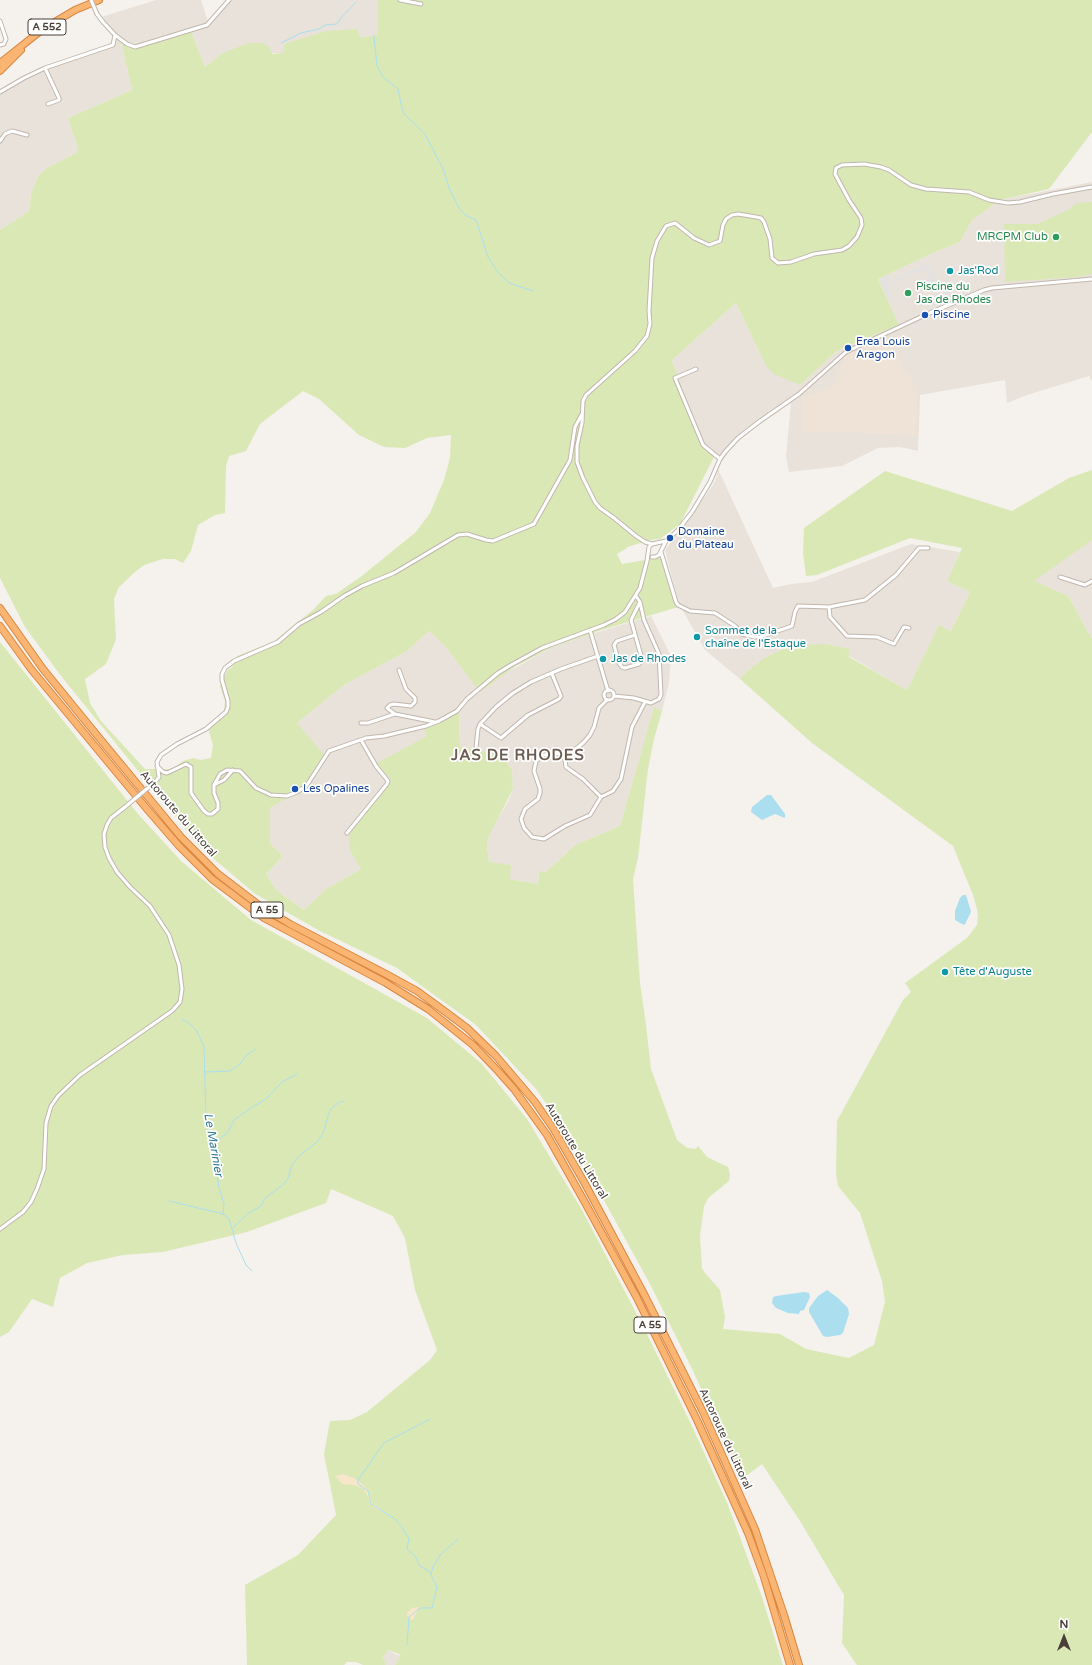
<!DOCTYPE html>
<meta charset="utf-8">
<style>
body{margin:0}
#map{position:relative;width:1092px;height:1665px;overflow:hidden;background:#f5f1ec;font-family:"Varela Round",sans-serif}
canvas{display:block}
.north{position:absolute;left:1044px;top:1617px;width:40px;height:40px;-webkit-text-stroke:3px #fff;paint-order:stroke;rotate:0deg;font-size:11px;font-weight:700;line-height:16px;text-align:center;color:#4a4039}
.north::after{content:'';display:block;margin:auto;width:14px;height:18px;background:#4a4039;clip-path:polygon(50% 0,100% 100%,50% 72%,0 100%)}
</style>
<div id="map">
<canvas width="1092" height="1665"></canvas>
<div class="north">N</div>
</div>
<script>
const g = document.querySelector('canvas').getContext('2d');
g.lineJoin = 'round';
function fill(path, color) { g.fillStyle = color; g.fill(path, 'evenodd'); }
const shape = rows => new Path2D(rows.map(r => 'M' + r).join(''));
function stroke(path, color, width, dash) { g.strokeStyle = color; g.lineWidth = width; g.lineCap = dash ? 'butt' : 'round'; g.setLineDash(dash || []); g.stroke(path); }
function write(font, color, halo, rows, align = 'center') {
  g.font = font + ' "Varela Round",sans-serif'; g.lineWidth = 3.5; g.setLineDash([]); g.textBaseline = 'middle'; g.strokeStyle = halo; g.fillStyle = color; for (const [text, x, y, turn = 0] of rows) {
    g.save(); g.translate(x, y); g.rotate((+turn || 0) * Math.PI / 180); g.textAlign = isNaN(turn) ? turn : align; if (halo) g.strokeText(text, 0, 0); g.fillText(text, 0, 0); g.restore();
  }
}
fill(shape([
 [156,0,201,0,208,21,228,0,378,0,378,34,373,36,359,37,358,29,284,44,283,53,221,54,205,67,191,31,137,49,127,47,121,43,132,90,68,118,75,139,78,150,76,153,47,168,39,175,31,193,29,211,0,230,0,91,24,76,44,67,110,44,113,42,113,36,98,18],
 [1092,182,1092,381,1089,376,1027,395,1007,403,1005,380,920,395,918,451,900,447,878,448,842,466,789,472,786,456,791,403,748,433,733,446,720,464,706,448,684,394,672,360,736,303,766,366,800,385,838,350,899,325,878,279,935,252,960,242,972,220,1000,200],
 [718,469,773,588,791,584,812,582,911,544,960,552,947,581,970,592,951,631,939,626,907,690,849,656,850,649,803,645,792,647,764,658,746,672,740,679,705,650,678,602,665,550,688,520,715,482],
 [1092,539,1092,639,1068,596,1033,581],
 [651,616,671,656,669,683,662,711,654,708,620,826,575,845,556,863,545,872,539,871,538,884,510,879,489,862,487,845,490,831,508,802,513,789,512,769,499,754,460,747,459,709,469,700,502,675,553,647,588,635,591,637,594,636,595,633],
 [429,631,444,645,478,688,428,736,378,763,391,781,359,819,350,851,361,869,326,889,304,910,276,890,266,874,283,856,270,843,270,808,294,794,295,796,304,791,297,723,344,685,407,651],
 [389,1650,397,1655,401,1655,395,1665,386,1665,386,1663,382,1658]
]), '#e9e2da');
fill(shape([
 [889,336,901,362,918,389,917,436,843,432,801,432,801,397,833,387,846,354]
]), '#eee3d6');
fill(shape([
 [378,0,1092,0,1092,132,1049,189,1000,200,972,220,960,242,935,252,878,279,899,325,838,350,800,385,774,374,766,366,736,303,672,360,684,394,706,448,714,457,680,524,660,539,651,540,627,547,627,548,617,554,622,564,662,557,678,607,595,632,594,636,591,637,588,635,553,647,516,666,480,692,444,645,429,631,407,651,344,685,297,723,327,758,308,787,304,789,305,791,295,796,294,794,270,808,270,843,283,856,266,874,276,890,304,910,326,889,361,869,350,851,349,834,391,781,377,763,427,736,423,725,437,721,459,706,460,747,499,754,512,769,513,789,489,836,487,845,489,862,511,865,510,879,538,884,539,871,545,872,556,863,575,845,620,826,654,707,662,711,654,739,648,769,638,858,633,879,640,983,645,1017,651,1069,677,1140,687,1148,696,1149,698,1146,707,1157,728,1167,730,1175,729,1181,708,1198,704,1206,700,1236,702,1268,705,1273,720,1290,725,1317,723,1329,780,1334,806,1349,849,1358,874,1345,885,1302,882,1281,860,1213,838,1186,836,1174,837,1121,903,1000,911,992,905,983,967,938,977,925,978,917,977,909,973,895,953,846,812,743,740,679,746,672,764,658,784,649,803,645,826,644,850,649,849,657,907,690,939,625,951,631,970,592,947,581,962,548,910,538,817,575,806,576,803,553,804,528,885,471,1012,511,1069,478,1092,470,1092,540,1034,581,1068,596,1092,639,1092,1665,857,1665,842,1643,844,1595,800,1521,762,1464,742,1479,693,1371,650,1284,567,1133,536,1089,476,1025,397,968,318,930,254,893,200,847,61,676,25,627,0,578,0,230,29,211,31,193,39,175,47,168,76,153,78,150,75,139,68,118,132,90,121,42,127,47,137,49,191,31,205,67,221,54,248,43,263,43,269,47,272,54,283,53,284,44,326,31,358,29,359,37,373,36,378,34],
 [303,391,319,399,359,435,384,447,405,448,427,438,451,435,450,458,444,480,430,513,416,532,363,575,336,594,326,596,313,610,273,642,237,656,233,666,227,671,220,686,225,701,224,711,207,725,213,745,211,758,201,760,193,758,183,761,172,769,145,769,101,721,90,703,85,679,106,664,116,639,114,599,119,587,135,572,144,565,163,559,175,559,183,563,191,551,198,525,215,515,225,513,226,466,229,456,246,451,260,424],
 [1092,202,1092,274,1077,277,1005,282,1004,224,1037,224,1068,210,1077,203],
 [0,642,138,814,181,861,251,920,427,1018,482,1064,527,1119,582,1210,645,1330,690,1422,728,1505,762,1597,783,1665,395,1665,401,1655,389,1650,382,1658,385,1660,386,1665,363,1665,356,1662,347,1662,344,1665,247,1665,245,1585,298,1555,336,1515,324,1454,330,1421,350,1420,367,1412,430,1360,437,1350,415,1290,405,1238,393,1216,331,1189,326,1203,247,1232,163,1252,123,1255,87,1263,60,1278,53,1307,32,1299,9,1332,0,1337]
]), '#dae8b6');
fill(shape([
 [343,1474,354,1478,362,1484,368,1490,372,1503,389,1515,373,1507,364,1489,354,1485,342,1484,335,1476],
 [413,1607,415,1608,419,1607,413,1620,411,1620,406,1614]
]), '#f7e6ca');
fill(shape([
 [925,264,926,266,928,265,939,282,950,293,947,295,935,284,932,286,926,277,929,275,927,271,923,270,890,286,889,290,894,300,890,302,883,286,881,280,883,278,888,276,892,283,896,281,895,279]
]), '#e4e2e0');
fill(shape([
 [767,795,771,795,785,814,785,818,775,814,762,820,751,812,752,807],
 [963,895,966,895,967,898,971,912,965,924,964,925,955,920,955,911,960,898],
 [827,1290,838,1298,848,1308,849,1314,843,1333,840,1335,827,1337,823,1336,809,1312,809,1308,818,1296],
 [804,1292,809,1293,810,1297,804,1310,800,1311,799,1314,788,1313,776,1308,772,1303,773,1297,776,1296]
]), '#abdfef');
stroke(shape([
 [374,36,377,66,383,77,398,89,401,104,404,114,425,134,444,171,449,188,459,208,465,215,476,220,488,257,497,271,509,283,533,291],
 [281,43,301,33,319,29,325,25,337,24,341,18,356,2],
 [182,1019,190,1024,196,1030,204,1046,206,1122,214,1153,219,1188,224,1204,223,1214,229,1219,236,1243,246,1265,252,1271],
 [205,1072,230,1071,239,1065,247,1055,256,1049],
 [213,1144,228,1132,234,1120,251,1108,266,1099,282,1082,297,1074],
 [169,1201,223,1214],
 [233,1228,247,1214,261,1206,265,1198,284,1184,288,1178,292,1165,299,1156,317,1142,323,1133,330,1110,338,1103,344,1101],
 [431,1574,433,1567,441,1554,458,1539],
 [407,1645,409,1617,420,1608,432,1608,437,1587,429,1571,420,1566,415,1556,407,1549,409,1539,402,1527,395,1519,371,1504,368,1491,358,1484,358,1480,384,1443,430,1419]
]), '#abdfef', 1);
const minor = shape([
 [400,0,421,4],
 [97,14,103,22,115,35,127,44,135,47,207,25,229,0],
 [0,21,6,39,4,44,0,45],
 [45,68,59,98,59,100,48,104],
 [0,92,24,78,45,68,113,45,115,35],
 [0,141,5,134,12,131,27,135],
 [696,369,675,378,703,445,720,459],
 [652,544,645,542,636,536,614,518,600,508,595,502,583,478,577,462,577,446,582,423,583,401,586,395,635,351,647,336,650,324,649,311,652,258,657,241,666,226,675,223,694,238,709,245,720,241,723,225,726,219,732,215,738,214,756,217,761,218,764,222,770,239,772,258,778,263,791,262,814,254,842,250,849,246,857,237,862,225,861,218,849,200,835,174,836,168,842,165,864,164,881,167,889,170,911,185,926,189,969,192,989,200,1008,203,1020,202,1053,194,1092,187],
 [661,552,676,602,678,605,690,611,715,613,735,626,742,634,754,637,760,637,792,626,795,612,798,606,829,607,865,600,896,575,919,548,928,548],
 [652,557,655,557,659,555,666,541,678,530,692,512,710,482,720,459,725,452,738,438,760,421,799,394,846,352,925,315,984,290,992,288,1092,279],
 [1060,577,1085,585,1092,581],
 [829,607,830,617,847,636,877,637,894,644,904,627,909,628],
 [590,630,608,691],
 [635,635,617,641,614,645,619,663,622,667,625,668,639,664,642,659,631,620,640,602],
 [399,670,406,689,415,698,415,702,411,706,394,704,390,705,387,708,388,709,395,714,435,722],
 '604 695a5 5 0 1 1 10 0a5 5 0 1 1-10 0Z',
 [614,696,634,698,651,703,659,699,661,695,659,654,644,620,640,602,636,596],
 [607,700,599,708,594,727,590,735,584,742,577,748,564,753,543,755,536,761,534,771,540,789,540,793,538,799,525,809,521,819,524,828,532,837,544,839,565,826,590,815,601,797,613,791,621,779,632,727,645,702],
 [361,723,368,723,395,714],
 [480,724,501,738,528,715,559,699,561,696,552,674],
 [476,748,478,729,480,724,496,707,513,693,531,682,561,669,598,656],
 [564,753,566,767,583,779,601,797],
 [157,766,163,772,167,773,186,764,191,767,191,793,204,811,208,814,212,814,218,809,218,803,214,793,214,785,220,774,227,770,240,771,256,788,271,795,287,796,297,792,307,785,329,751,366,738,384,736,426,726,439,721,457,711,467,699,498,673,511,665,542,648,604,625,616,619,625,612,640,588,647,561,649,547,652,544,666,541],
 [155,782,159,777,157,762,161,755,177,744,206,729,226,712,228,707,228,701,222,680,222,674,225,668,234,661,278,642,299,624,321,612,344,596,362,586,394,573,458,535,467,534,486,540,493,541,534,524,570,460,575,427,582,414],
 [214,785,224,780,233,770],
 [347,833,387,784,388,781,376,766,361,740],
 [0,1229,23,1212,31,1202,37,1189,44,1169,46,1123,51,1106,58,1096,80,1075,172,1011,180,1002,182,989,179,965,169,935,150,906,130,887,117,872,109,858,105,847,104,834,107,825,111,818,125,807]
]);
const motorway = shape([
 [0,63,43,29,75,10,99,0],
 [0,71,21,50],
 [0,608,43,669,96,734,181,837,218,874,260,906,290,924,386,974,417,991,443,1010,467,1028,496,1056,535,1102,553,1128,584,1182,645,1296,703,1412,755,1529,784,1615,799,1665],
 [0,626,31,669,147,809,179,846,212,879,264,918,386,983,428,1009,473,1045,498,1071,514,1089,547,1135,583,1199,637,1298,697,1420,748,1533,764,1577,790,1665]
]);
stroke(minor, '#c1b7ae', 5);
stroke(motorway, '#da8741', 8);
stroke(minor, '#fff', 3);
stroke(motorway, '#fab572', 6);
const minorBridge = shape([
 [91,0,97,14],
 [125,807,155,782]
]);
stroke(minorBridge, '#c1b7ae', 5, []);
stroke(minorBridge, '#fff', 3);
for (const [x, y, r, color] of [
 [1056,237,4,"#2e9e5b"],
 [950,271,4,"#0f9aa8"],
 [908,293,4,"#2e9e5b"],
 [925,315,4,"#1a4fb4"],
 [848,348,4,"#1a4fb4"],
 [670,538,4,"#1a4fb4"],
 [697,637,4,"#0f9aa8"],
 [603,659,4,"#0f9aa8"],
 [295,789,4,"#1a4fb4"],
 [945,972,4,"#0f9aa8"]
]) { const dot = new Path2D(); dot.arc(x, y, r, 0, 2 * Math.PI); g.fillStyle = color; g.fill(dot); stroke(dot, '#fff', 1.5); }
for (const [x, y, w] of [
 [47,27,38],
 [267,910,32],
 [650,1325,32]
]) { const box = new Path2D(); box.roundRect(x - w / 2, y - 8, w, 16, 3); g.fillStyle = '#fff'; g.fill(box); stroke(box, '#4a4039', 1); }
write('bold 10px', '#4a4039', null, [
 ["A 552",47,27],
 ["A 55",267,910],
 ["A 55",650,1325]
]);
write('11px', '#27864d', '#fff', [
 ["MRCPM Club",1048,237],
 ["Piscine du",916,287,"left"],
 ["Jas de Rhodes",916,300,"left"]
], 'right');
write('11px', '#0d838f', '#fff', [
 ["Jas'Rod",958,271],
 ["Sommet de la",705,631],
 ["chaîne de l'Estaque",705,644],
 ["Jas de Rhodes",611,659],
 ["Tête d'Auguste",953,972]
], 'left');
write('11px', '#164399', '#fff', [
 ["Piscine",933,315],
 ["Erea Louis",856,342],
 ["Aragon",856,355],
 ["Domaine",678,532],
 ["du Plateau",678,545],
 ["Les Opalines",303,789]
], 'left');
write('11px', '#4a4039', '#fff', [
 ["Autoroute du Littoral",178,814,49],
 ["Autoroute du Littoral",576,1151,59],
 ["Autoroute du Littoral",725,1439,65]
]);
write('italic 12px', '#2d7b94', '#fff', [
 ["Le Marinier",213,1145,80]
]);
g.letterSpacing = '1px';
write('bold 15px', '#6c5c51', '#fff', [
 ["JAS DE RHODES",518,756]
]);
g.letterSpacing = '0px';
</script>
